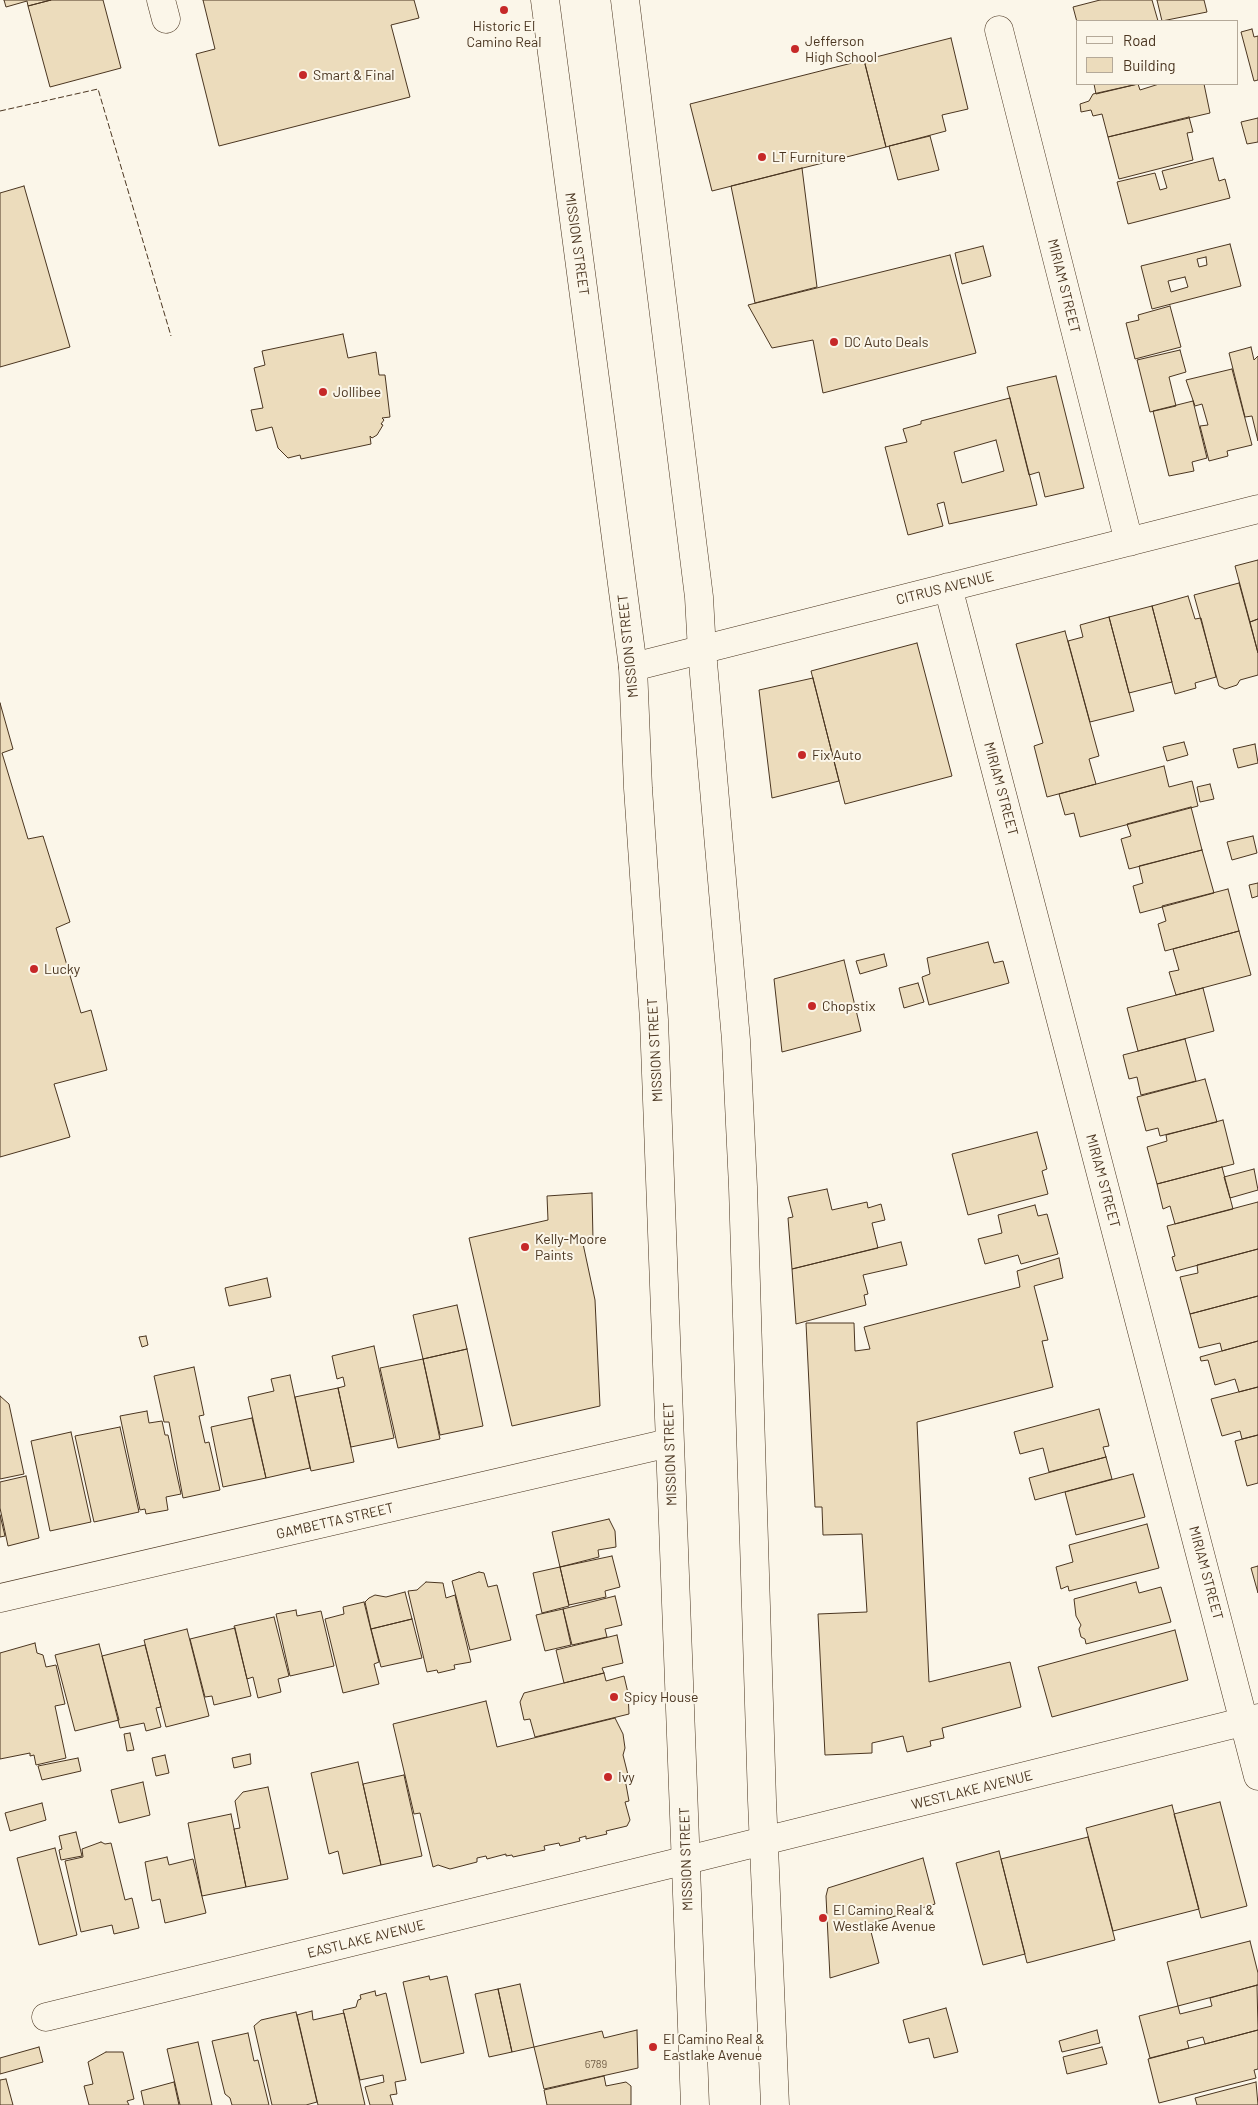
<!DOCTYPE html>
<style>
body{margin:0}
#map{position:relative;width:1258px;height:2105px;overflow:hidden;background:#fbf6e9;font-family:Barlow,sans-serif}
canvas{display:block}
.legend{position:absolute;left:1076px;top:20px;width:162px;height:65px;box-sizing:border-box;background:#fbf6e9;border:1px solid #b4a999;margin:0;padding:6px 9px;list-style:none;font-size:15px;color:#4a3520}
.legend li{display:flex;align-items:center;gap:10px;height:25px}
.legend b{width:25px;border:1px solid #b4a999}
</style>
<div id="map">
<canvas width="1258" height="2105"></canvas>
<ul class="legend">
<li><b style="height:6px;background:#fbf6e9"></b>Road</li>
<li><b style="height:14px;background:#ecdcbc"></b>Building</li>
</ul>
</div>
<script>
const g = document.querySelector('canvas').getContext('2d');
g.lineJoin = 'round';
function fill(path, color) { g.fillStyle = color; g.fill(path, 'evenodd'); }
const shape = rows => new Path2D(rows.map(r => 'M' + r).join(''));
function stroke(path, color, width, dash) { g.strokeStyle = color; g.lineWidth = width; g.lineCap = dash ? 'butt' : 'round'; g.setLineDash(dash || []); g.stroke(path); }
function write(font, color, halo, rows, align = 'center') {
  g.font = font + ' Barlow,sans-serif'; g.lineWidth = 4; g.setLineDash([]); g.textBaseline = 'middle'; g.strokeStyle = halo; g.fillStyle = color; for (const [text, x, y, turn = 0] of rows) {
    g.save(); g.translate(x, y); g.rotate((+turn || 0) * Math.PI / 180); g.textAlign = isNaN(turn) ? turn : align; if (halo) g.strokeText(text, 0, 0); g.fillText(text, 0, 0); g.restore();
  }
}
const building = shape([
 [4,0,51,0,28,6,27,1,6,7,4,0],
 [51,0,103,0,121,68,50,87,28,6,51,0],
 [203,0,414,0,419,18,391,25,410,97,219,146,196,54,215,49,203,0],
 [1100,0,1152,0,1158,21,1077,22,1073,7,1100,0],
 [1157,0,1204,0,1207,12,1162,21,1157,0],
 [1252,29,1254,37,1258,36,1258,80,1254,81,1241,32,1252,29],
 [951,38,968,109,942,115,946,131,886,147,864,60,951,38],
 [864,60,886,147,712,191,690,104,864,60],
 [1094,84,1138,84,1096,94,1094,84],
 [1138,84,1140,90,1159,84,1204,84,1210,113,1108,137,1102,114,1093,116,1091,110,1081,112,1080,104,1089,101,1093,94,1138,84],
 [1189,117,1193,132,1187,133,1193,160,1119,179,1108,137,1189,117],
 [1258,118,1258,142,1247,144,1241,122,1258,118],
 [930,136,939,170,898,180,889,146,930,136],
 [1213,158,1219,181,1225,179,1230,198,1128,224,1117,182,1155,173,1160,190,1167,188,1162,171,1213,158],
 [802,168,817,287,755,303,731,186,802,168],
 [24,186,70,347,0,367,0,193,24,186],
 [1230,244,1241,286,1152,309,1141,266,1230,244],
 [1206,257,1207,265,1199,267,1197,259,1206,257],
 [1185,277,1188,287,1171,292,1168,281,1185,277],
 [983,246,991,276,962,284,955,253,983,246],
 [950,255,976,353,823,393,813,340,772,348,748,305,950,255],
 [1170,306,1181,347,1135,359,1126,323,1139,320,1138,315,1170,306],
 [343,334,348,358,376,352,379,375,385,375,390,417,382,418,384,420,381,424,383,425,377,435,372,438,370,436,371,444,301,459,300,455,288,458,278,448,272,427,256,431,251,410,263,408,254,368,265,365,262,351,343,334],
 [1251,347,1254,360,1258,356,1258,441,1252,416,1245,417,1229,353,1251,347],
 [1180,350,1186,372,1169,377,1176,406,1150,412,1137,360,1180,350],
 [1232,369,1252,445,1227,451,1228,456,1209,461,1200,426,1208,425,1202,404,1195,406,1186,380,1232,369],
 [1056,376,1084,488,1045,497,1039,472,1029,475,1007,387,1056,376],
 [1010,398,1037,505,949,524,944,502,937,504,943,526,908,535,885,447,907,442,903,429,921,424,921,421,1010,398],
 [996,440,1004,471,962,483,954,452,996,440],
 [1193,401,1207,458,1192,462,1194,471,1169,476,1153,411,1193,401],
 [1258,560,1258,619,1250,622,1235,566,1258,560],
 [1239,583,1258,653,1258,675,1240,680,1237,685,1225,689,1219,686,1194,595,1239,583],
 [1188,596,1195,619,1201,618,1216,677,1195,683,1196,688,1175,694,1152,606,1188,596],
 [1152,606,1172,682,1129,693,1109,617,1152,606],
 [1109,617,1134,711,1090,722,1068,641,1083,637,1080,625,1109,617],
 [1258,619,1258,653,1250,622,1258,619],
 [1065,631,1099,756,1089,759,1096,784,1047,797,1034,746,1043,743,1016,644,1065,631],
 [917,643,952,776,845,804,811,671,917,643],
 [813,678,839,781,772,798,759,690,813,678],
 [0,703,13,749,2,753,28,839,43,836,70,922,56,928,81,1013,91,1010,107,1070,54,1084,70,1137,0,1157,0,703],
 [1184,742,1188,755,1167,761,1163,747,1184,742],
 [1255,744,1258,763,1238,768,1233,749,1255,744],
 [1164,766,1169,787,1192,781,1198,806,1080,837,1074,813,1065,815,1059,794,1164,766],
 [1210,784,1214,799,1200,802,1197,787,1210,784],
 [1191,807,1202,850,1129,869,1121,839,1131,836,1127,824,1191,807],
 [1253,836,1257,853,1232,860,1227,842,1253,836],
 [1202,850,1214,893,1140,913,1133,886,1143,883,1139,866,1202,850],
 [1258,883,1258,896,1252,898,1249,885,1258,883],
 [1228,889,1239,931,1165,951,1158,924,1166,921,1162,906,1228,889],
 [1239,931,1251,975,1176,995,1169,972,1179,970,1173,949,1239,931],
 [988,942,994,963,1003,961,1009,983,929,1005,922,977,930,974,927,958,988,942],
 [884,954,887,966,860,974,856,961,884,954],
 [844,960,861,1031,782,1052,774,979,844,960],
 [918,983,924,1002,904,1008,899,988,918,983],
 [1203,988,1214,1031,1138,1051,1127,1008,1203,988],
 [1185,1039,1196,1081,1141,1095,1137,1077,1129,1079,1123,1055,1185,1039],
 [1205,1079,1217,1122,1160,1136,1158,1128,1146,1131,1137,1097,1205,1079],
 [1223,1120,1234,1164,1157,1184,1147,1147,1167,1141,1166,1135,1223,1120],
 [1037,1132,1047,1169,1042,1171,1048,1194,968,1215,952,1154,1037,1132],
 [1222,1167,1233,1209,1175,1224,1170,1206,1163,1209,1157,1184,1222,1167],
 [1254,1169,1258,1190,1230,1198,1224,1177,1254,1169],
 [827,1189,832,1210,867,1202,868,1208,881,1204,885,1220,872,1223,878,1248,792,1269,788,1218,793,1217,788,1197,827,1189],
 [592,1193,593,1240,582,1239,595,1300,600,1406,512,1426,469,1238,548,1220,547,1196,592,1193],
 [1258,1202,1258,1249,1176,1271,1172,1257,1175,1256,1167,1226,1258,1202],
 [1035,1205,1038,1216,1047,1214,1058,1254,1021,1264,1018,1255,985,1264,978,1239,1002,1233,998,1215,1035,1205],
 [901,1242,907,1265,863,1275,868,1294,864,1295,866,1305,796,1324,792,1269,901,1242],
 [1258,1249,1258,1296,1190,1314,1180,1277,1198,1273,1197,1265,1258,1249],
 [1059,1258,1063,1278,1034,1286,1048,1340,1042,1341,1053,1387,917,1422,929,1682,1010,1662,1021,1707,942,1728,944,1738,930,1741,931,1746,907,1752,903,1736,872,1743,872,1753,825,1755,818,1614,867,1612,862,1534,823,1535,822,1507,815,1507,806,1323,854,1323,855,1351,870,1349,864,1327,1020,1287,1017,1271,1059,1258],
 [267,1278,271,1297,229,1306,225,1288,267,1278],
 [1258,1296,1258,1341,1222,1351,1220,1343,1199,1348,1190,1314,1258,1296],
 [457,1305,467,1349,423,1359,413,1315,457,1305],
 [146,1336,148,1345,142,1347,139,1337,146,1336],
 [1258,1341,1258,1387,1239,1392,1235,1379,1215,1385,1208,1360,1201,1361,1200,1357,1258,1341],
 [374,1346,394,1438,351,1447,338,1388,345,1386,343,1377,337,1379,332,1356,374,1346],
 [467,1349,483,1426,440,1435,423,1359,467,1349],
 [423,1359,440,1439,398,1448,380,1368,423,1359],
 [194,1367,204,1415,199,1416,205,1443,209,1442,220,1490,183,1498,169,1422,164,1422,154,1376,194,1367],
 [290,1375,310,1468,266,1478,248,1397,274,1391,271,1379,290,1375],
 [1258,1387,1258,1435,1242,1439,1240,1431,1222,1436,1211,1399,1258,1387],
 [338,1388,354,1462,311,1471,295,1397,338,1388],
 [0,1396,9,1404,24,1474,0,1479,0,1396],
 [1099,1409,1109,1446,1103,1447,1106,1457,1049,1472,1043,1448,1020,1454,1014,1432,1099,1409],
 [147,1411,149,1423,162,1421,165,1435,168,1435,181,1494,166,1497,168,1510,146,1514,145,1509,140,1510,120,1416,147,1411],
 [252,1418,266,1478,223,1487,211,1427,252,1418],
 [120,1427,139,1512,94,1522,75,1436,120,1427],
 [71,1432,91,1522,50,1531,31,1441,71,1432],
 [1258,1435,1258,1483,1247,1486,1235,1441,1258,1435],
 [1106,1457,1112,1479,1035,1500,1029,1478,1106,1457],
 [1133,1474,1145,1517,1076,1535,1065,1492,1133,1474],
 [26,1476,39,1538,8,1546,0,1508,0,1482,26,1476],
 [0,1515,5,1536,0,1537,0,1515],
 [609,1519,615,1531,616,1547,598,1550,599,1557,560,1567,552,1532,609,1519],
 [1147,1524,1159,1568,1069,1591,1068,1586,1061,1589,1056,1567,1073,1562,1069,1545,1147,1524],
 [612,1556,620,1587,605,1591,606,1597,569,1605,560,1567,612,1556],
 [1258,1566,1258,1593,1251,1568,1258,1566],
 [560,1567,569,1606,542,1613,533,1573,560,1567],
 [479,1572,484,1573,488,1587,497,1585,511,1640,470,1650,452,1581,479,1572],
 [426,1582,443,1583,446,1598,455,1595,471,1662,454,1665,455,1669,438,1673,437,1670,427,1672,408,1591,417,1590,426,1582],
 [1136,1582,1139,1593,1161,1587,1171,1622,1086,1644,1085,1639,1081,1637,1079,1629,1081,1625,1076,1616,1074,1599,1136,1582],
 [405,1592,412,1619,371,1629,365,1602,369,1598,375,1595,386,1597,405,1592],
 [615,1596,622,1625,605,1629,607,1637,572,1645,563,1609,615,1596],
 [364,1602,379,1662,374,1664,379,1684,343,1693,325,1619,344,1614,343,1607,364,1602],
 [563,1609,571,1645,545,1651,536,1615,563,1609],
 [296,1610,297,1616,321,1611,334,1666,290,1676,276,1614,296,1610],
 [274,1617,289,1676,278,1679,281,1692,258,1698,253,1677,247,1679,234,1626,274,1617],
 [412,1619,422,1658,381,1667,371,1629,412,1619],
 [235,1628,251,1696,214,1705,212,1696,205,1697,190,1639,235,1628],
 [187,1629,209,1716,166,1727,144,1640,187,1629],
 [1175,1630,1188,1680,1052,1717,1038,1667,1175,1630],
 [617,1635,623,1663,602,1668,604,1673,564,1683,556,1650,617,1635],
 [35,1643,37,1653,43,1655,46,1667,56,1665,65,1704,55,1706,66,1758,36,1765,34,1755,30,1756,30,1753,0,1759,0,1653,35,1643],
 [99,1644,119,1720,75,1731,55,1655,99,1644],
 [145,1645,161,1707,156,1708,161,1727,146,1731,144,1723,120,1728,102,1656,145,1645],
 [604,1673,606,1681,624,1676,628,1693,629,1714,535,1737,530,1719,524,1720,520,1702,524,1693,604,1673],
 [486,1701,497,1747,615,1718,623,1734,625,1748,623,1755,628,1775,625,1779,629,1801,625,1802,630,1820,627,1826,606,1831,607,1834,586,1839,586,1836,579,1838,580,1841,560,1846,559,1843,544,1846,545,1850,513,1857,512,1855,506,1856,506,1854,487,1859,486,1856,477,1858,477,1862,450,1869,438,1865,433,1867,420,1813,414,1814,393,1724,486,1701],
 [130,1733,134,1750,127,1751,124,1734,130,1733],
 [250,1754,251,1764,234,1768,232,1758,250,1754],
 [165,1755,169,1773,156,1776,152,1758,165,1755],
 [78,1758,81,1771,42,1780,38,1766,78,1758],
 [358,1762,381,1865,343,1874,338,1851,329,1854,311,1773,358,1762],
 [404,1775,422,1856,381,1865,363,1784,404,1775],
 [143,1782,150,1815,119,1823,111,1790,143,1782],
 [268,1787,288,1879,246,1887,234,1829,240,1828,235,1801,243,1792,268,1787],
 [1220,1802,1247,1906,1201,1918,1174,1814,1220,1802],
 [42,1803,46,1820,10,1831,5,1813,42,1803],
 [1172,1805,1199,1909,1113,1931,1086,1828,1172,1805],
 [231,1814,246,1887,202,1896,188,1823,231,1814],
 [76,1832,82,1856,61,1860,59,1850,62,1849,59,1836,76,1832],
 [1088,1837,1115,1940,1027,1963,1001,1859,1088,1837],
 [101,1842,105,1844,111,1843,125,1900,132,1898,139,1928,114,1934,112,1925,81,1932,65,1861,83,1857,82,1849,101,1842],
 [55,1848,77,1935,39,1945,17,1858,55,1848],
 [999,1851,1025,1954,983,1965,956,1863,999,1851],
 [167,1857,169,1865,193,1859,206,1913,165,1923,160,1899,152,1901,145,1862,167,1857],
 [923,1858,935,1904,869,1924,879,1963,830,1978,826,1896,828,1888,923,1858],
 [1250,1941,1258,1973,1258,1985,1178,2006,1167,1962,1250,1941],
 [429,1976,430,1980,447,1976,464,2053,421,2063,403,1982,429,1976],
 [520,1984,534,2047,512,2052,498,1989,520,1984],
 [1257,1985,1258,2030,1205,2044,1203,2037,1187,2041,1189,2048,1150,2058,1139,2016,1178,2006,1180,2014,1212,2006,1210,1998,1257,1985],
 [498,1989,512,2052,489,2057,475,1994,498,1989],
 [375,1991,376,1996,386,1993,406,2080,395,2082,397,2094,390,2095,393,2105,370,2105,365,2087,384,2082,383,2075,360,2080,343,2010,356,2007,358,2000,361,1999,360,1995,375,1991],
 [946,2008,958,2052,934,2058,929,2038,909,2043,903,2020,946,2008],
 [312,2011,313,2020,344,2013,365,2105,318,2105,297,2015,312,2011],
 [296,2012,317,2102,306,2105,272,2105,254,2026,261,2020,296,2012],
 [637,2030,638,2068,544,2089,534,2047,602,2031,604,2038,637,2030],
 [1097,2030,1100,2043,1062,2052,1059,2041,1097,2030],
 [1258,2030,1258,2069,1254,2070,1256,2078,1159,2103,1148,2059,1258,2030],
 [248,2033,254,2061,258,2060,269,2105,232,2105,230,2098,225,2094,212,2041,248,2033],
 [198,2042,212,2105,180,2105,167,2049,198,2042],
 [39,2047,43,2062,0,2074,0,2058,39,2047],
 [1102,2047,1107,2064,1067,2074,1063,2057,1102,2047],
 [106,2052,123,2052,134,2099,127,2101,129,2105,89,2105,84,2086,93,2084,88,2062,106,2052],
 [604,2076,606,2086,626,2082,631,2086,631,2105,547,2105,544,2090,604,2076],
 [6,2079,13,2105,0,2105,0,2080,6,2079],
 [174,2082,179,2105,144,2105,141,2091,174,2082],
 [1256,2082,1258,2105,1197,2105,1195,2098,1256,2082]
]);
fill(building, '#ecdcbc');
stroke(building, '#4a3520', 1);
const street = shape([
 [161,0,166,19],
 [999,30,1129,542],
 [948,587,1258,1776],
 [633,667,1258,509],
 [0,1598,669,1443],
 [46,2017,687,1860]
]);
const secondary = shape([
 [687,1860,1258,1718]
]);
const primary = shape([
 [545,0,633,667,638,788,654,1020,695,2105],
 [625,0,699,597,702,651,736,1040,743,1187,762,1800,775,2105]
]);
stroke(street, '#4a3520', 29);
stroke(secondary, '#4a3520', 29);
stroke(primary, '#4a3520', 29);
stroke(street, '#fbf6e9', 28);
stroke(secondary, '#fbf6e9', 28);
stroke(primary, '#fbf6e9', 28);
stroke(shape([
 [0,111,98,89,171,336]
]), '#4a3520', 1, [6, 2.5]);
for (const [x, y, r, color] of [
 [504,10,5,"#c62828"],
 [795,49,5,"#c62828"],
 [303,75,5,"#c62828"],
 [762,157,5,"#c62828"],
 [834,342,5,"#c62828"],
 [323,392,5,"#c62828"],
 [802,755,5,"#c62828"],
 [34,969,5,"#c62828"],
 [812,1006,5,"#c62828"],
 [525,1247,5,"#c62828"],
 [614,1697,5,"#c62828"],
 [608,1777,5,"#c62828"],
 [823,1918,5,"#c62828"],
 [653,2047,5,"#c62828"]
]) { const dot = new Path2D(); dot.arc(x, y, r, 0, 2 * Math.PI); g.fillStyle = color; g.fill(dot); stroke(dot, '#fbf6e9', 2); }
write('11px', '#725f47', null, [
 ["6789",596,2064]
]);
write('14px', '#4a3520', '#fbf6e9', [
 ["Historic El",504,26,"center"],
 ["Camino Real",504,42,"center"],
 ["Jefferson",805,41],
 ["High School",805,57],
 ["Smart & Final",313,75],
 ["LT Furniture",772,157],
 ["DC Auto Deals",844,342],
 ["Jollibee",333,392],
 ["Fix Auto",812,755],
 ["Lucky",44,969],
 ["Chopstix",822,1006],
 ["Kelly-Moore",535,1239],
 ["Paints",535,1255],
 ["Spicy House",624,1697],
 ["Ivy",618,1777],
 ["El Camino Real &",833,1910],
 ["Westlake Avenue",833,1926],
 ["El Camino Real &",663,2039],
 ["Eastlake Avenue",663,2055]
], 'left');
write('14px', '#4a3520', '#fbf6e9', [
 ["MISSION STREET",577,244,82],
 ["MIRIAM STREET",1064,286,76],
 ["CITRUS AVENUE",945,588,-14],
 ["MISSION STREET",628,646,-96],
 ["MIRIAM STREET",1001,789,75],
 ["MISSION STREET",655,1050,-93],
 ["MIRIAM STREET",1103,1181,75],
 ["MISSION STREET",670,1454,-92],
 ["GAMBETTA STREET",335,1521,-13],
 ["MIRIAM STREET",1206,1573,75],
 ["WESTLAKE AVENUE",972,1790,-14],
 ["MISSION STREET",686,1859,-92],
 ["EASTLAKE AVENUE",366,1939,-14]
]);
</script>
